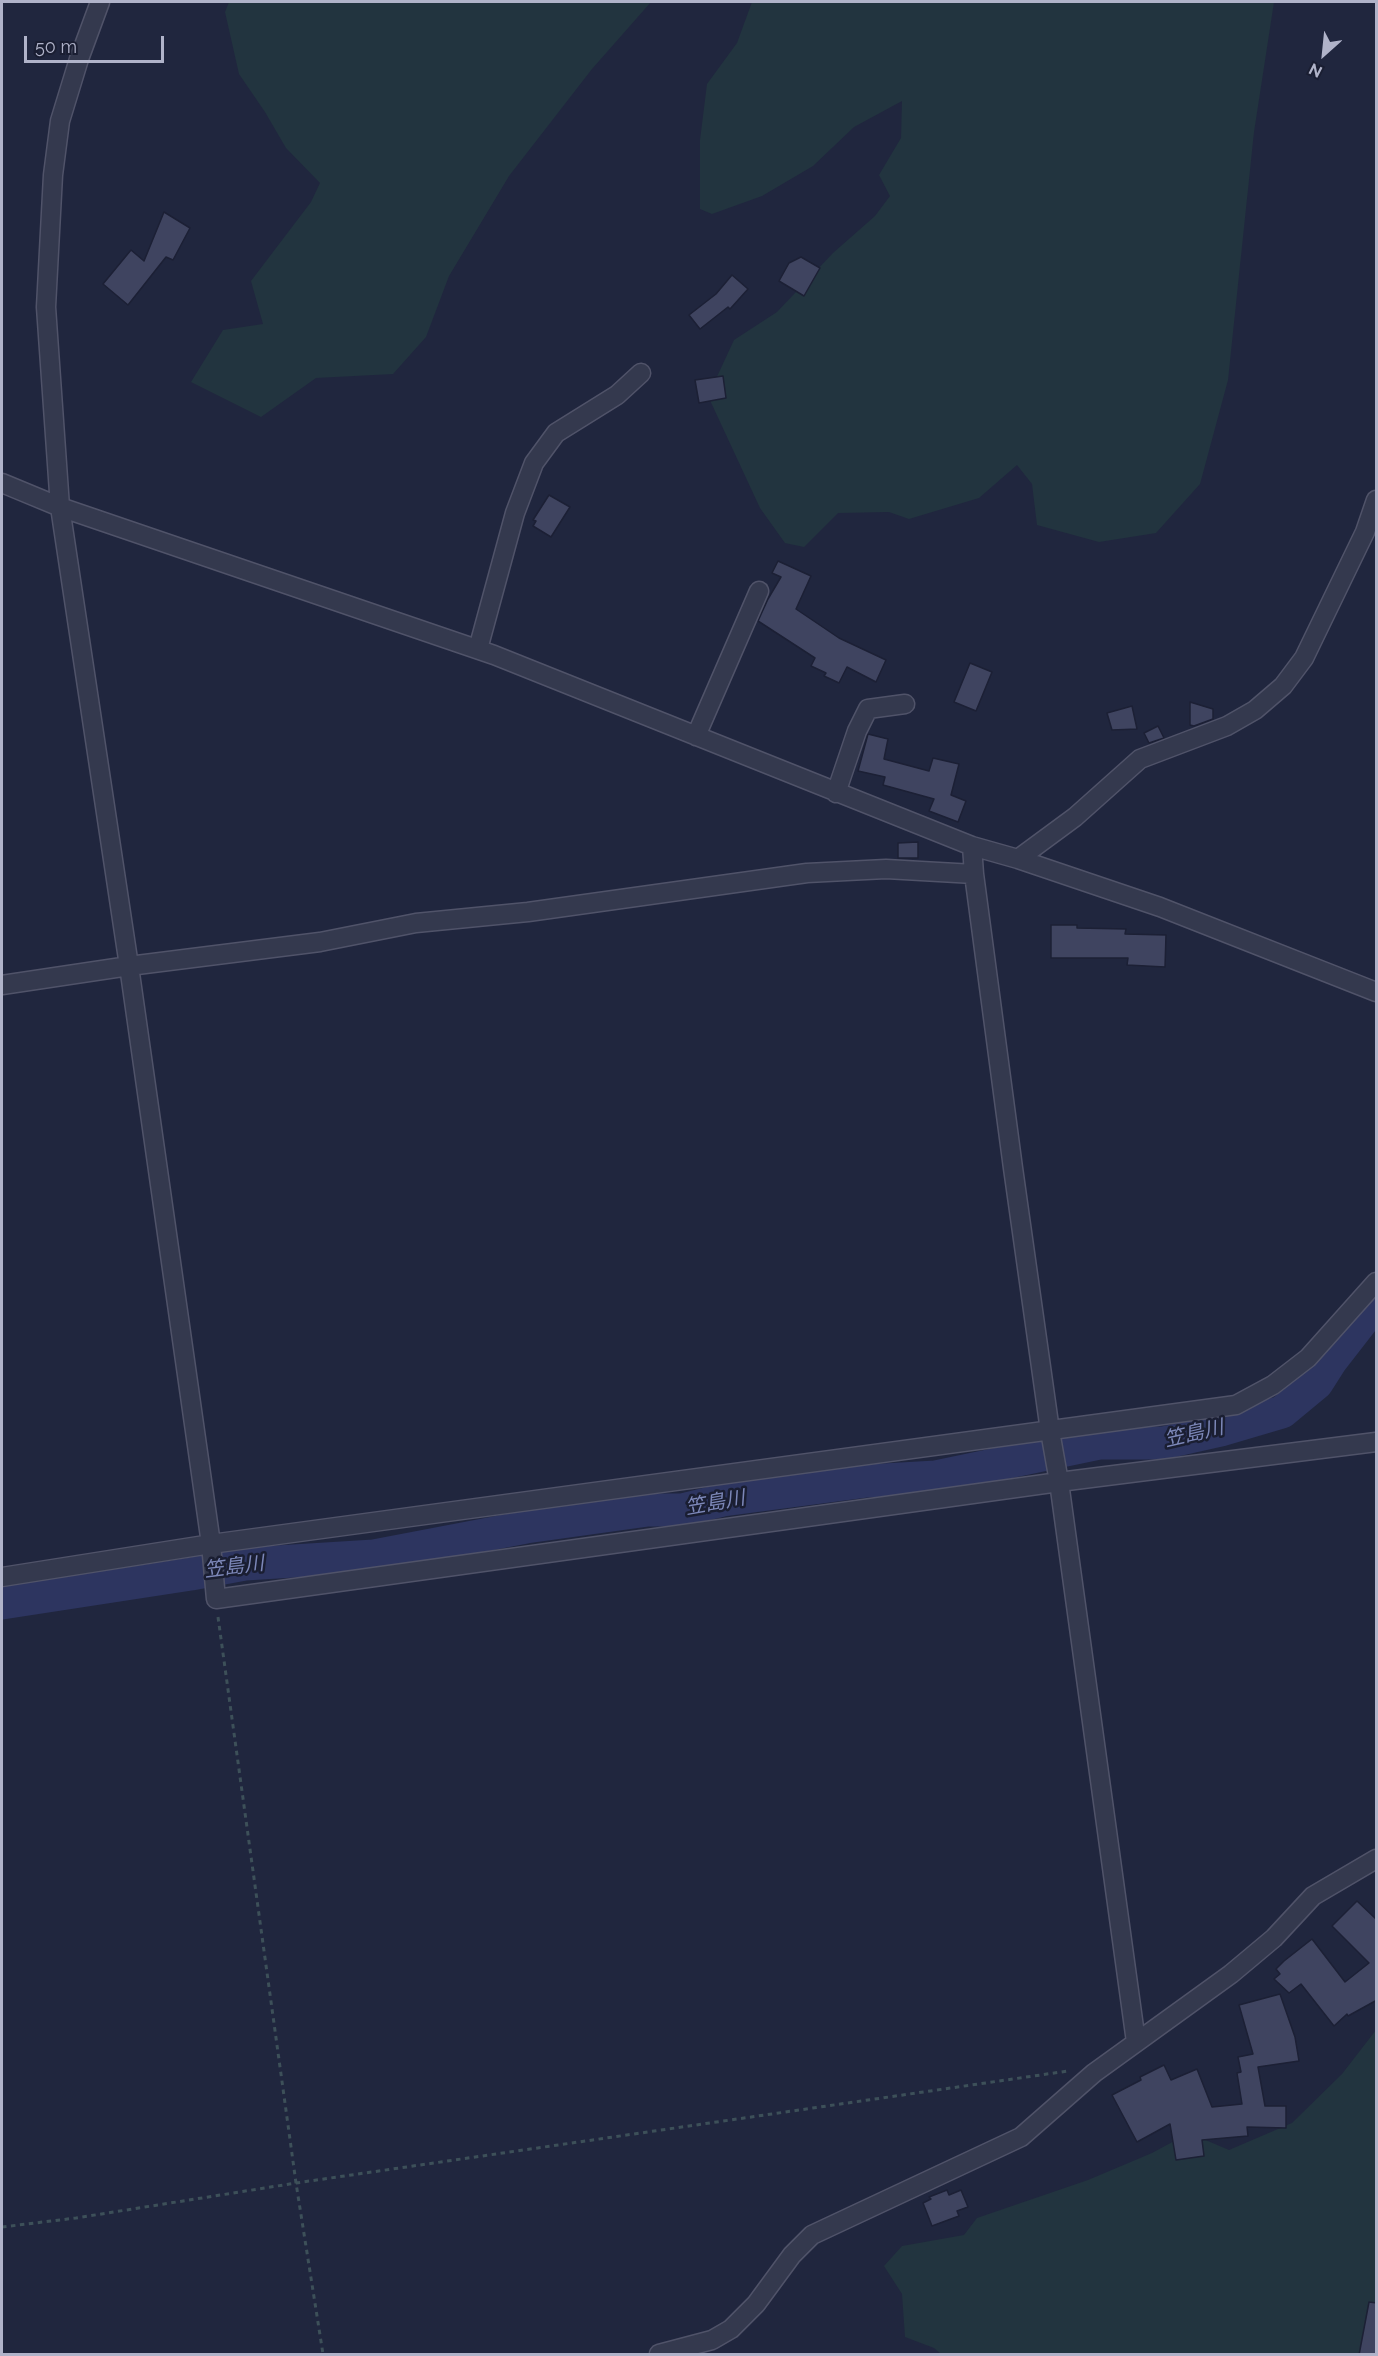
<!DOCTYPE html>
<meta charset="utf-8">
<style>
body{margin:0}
#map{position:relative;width:1378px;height:2356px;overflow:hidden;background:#20263e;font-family:Raleway,sans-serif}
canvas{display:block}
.frame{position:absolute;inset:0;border:3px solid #b0b3c9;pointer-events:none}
.north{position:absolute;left:1294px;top:24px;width:60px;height:60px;-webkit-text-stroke:4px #1a1e32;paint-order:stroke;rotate:207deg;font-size:16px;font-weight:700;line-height:24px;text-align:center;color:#b0b3c9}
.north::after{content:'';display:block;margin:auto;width:21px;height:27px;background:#b0b3c9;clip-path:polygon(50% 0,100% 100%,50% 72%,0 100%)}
.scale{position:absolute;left:24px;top:36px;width:140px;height:27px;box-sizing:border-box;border:3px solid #b0b3c9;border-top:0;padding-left:8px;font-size:18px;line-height:21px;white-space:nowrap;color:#b0b3c9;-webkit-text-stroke:4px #1a1e32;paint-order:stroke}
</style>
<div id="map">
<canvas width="1378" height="2356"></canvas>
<div class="frame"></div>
<div class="north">N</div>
<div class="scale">50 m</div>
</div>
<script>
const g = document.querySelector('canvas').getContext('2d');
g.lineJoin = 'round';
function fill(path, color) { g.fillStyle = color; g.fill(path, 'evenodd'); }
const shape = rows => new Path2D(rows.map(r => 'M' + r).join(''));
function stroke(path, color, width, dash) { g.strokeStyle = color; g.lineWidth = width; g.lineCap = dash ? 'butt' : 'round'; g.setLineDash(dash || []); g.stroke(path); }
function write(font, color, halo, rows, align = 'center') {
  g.font = font + ' Raleway,"Noto Sans JP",sans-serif'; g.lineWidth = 5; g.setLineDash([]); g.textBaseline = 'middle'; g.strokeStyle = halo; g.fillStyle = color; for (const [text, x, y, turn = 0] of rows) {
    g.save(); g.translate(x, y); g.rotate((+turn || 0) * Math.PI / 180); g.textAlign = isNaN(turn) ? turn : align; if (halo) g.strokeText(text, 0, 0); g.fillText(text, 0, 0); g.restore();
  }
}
fill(shape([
 [229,2,651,2,592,69,509,176,449,276,426,337,393,374,316,378,261,417,191,382,223,330,263,324,251,281,311,202,320,183,286,148,265,112,239,74,225,12],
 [752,2,1274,2,1254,132,1228,380,1200,484,1156,533,1099,542,1037,525,1032,484,1017,465,979,498,909,519,889,512,838,513,804,547,785,543,760,508,708,396,734,340,777,312,833,253,875,216,890,196,879,175,901,138,902,101,854,127,813,166,762,196,712,214,700,209,700,140,707,84,737,43],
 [1376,2030,1376,2354,941,2354,934,2348,905,2337,902,2294,884,2266,902,2246,964,2235,977,2218,1088,2180,1152,2153,1189,2133,1229,2150,1292,2123,1342,2074]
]), '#22343f');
stroke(shape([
 [2,1603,191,1574,245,1564,374,1556,526,1527,648,1510,682,1510,723,1500,867,1481,936,1477,1099,1443,1163,1443,1221,1430,1282,1412,1317,1383,1331,1361,1376,1303]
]), '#2d3560', 33);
const building = shape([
 [164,212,190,228,173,260,166,257,128,305,103,284,131,250,144,261,164,212],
 [801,257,820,268,804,296,779,281,789,263,801,257],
 [732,275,748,289,730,309,728,307,700,329,689,315,716,294,732,275],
 [723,376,726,398,699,403,695,380,723,376],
 [549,495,570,507,551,537,533,526,536,521,533,520,549,495],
 [778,561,811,576,796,609,839,638,886,660,876,682,847,667,839,683,824,676,826,673,811,666,815,658,758,621,768,599,781,577,772,573,778,561],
 [970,663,992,672,976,711,954,702,970,663],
 [1190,702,1213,709,1213,719,1194,726,1190,725,1190,702],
 [1132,706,1137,729,1112,730,1107,713,1132,706],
 [1158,726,1164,738,1149,743,1144,733,1158,726],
 [868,734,888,739,884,759,929,771,933,758,959,764,951,795,966,801,958,822,929,811,934,799,883,785,885,777,858,771,868,734],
 [918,842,918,858,898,858,898,843,918,842],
 [1051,925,1077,925,1077,928,1126,929,1125,934,1166,935,1165,967,1127,965,1128,958,1051,958,1051,925],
 [1357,1901,1377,1920,1377,2000,1348,2016,1347,2014,1334,2026,1301,1984,1289,1993,1274,1979,1280,1974,1276,1969,1284,1961,1312,1939,1345,1982,1369,1963,1332,1926,1357,1901],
 [1280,1994,1295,2037,1299,2061,1258,2067,1265,2106,1286,2106,1286,2128,1247,2127,1248,2136,1202,2140,1204,2156,1176,2160,1170,2124,1137,2142,1112,2095,1141,2080,1140,2077,1164,2065,1171,2080,1197,2069,1212,2107,1242,2104,1237,2073,1241,2072,1238,2057,1253,2054,1239,2005,1280,1994],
 [947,2190,949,2195,961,2190,968,2207,957,2211,959,2216,932,2226,923,2203,931,2199,929,2197,947,2190],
 [1369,2302,1377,2303,1377,2355,1359,2355,1369,2302]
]);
fill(building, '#3f4460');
stroke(building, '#1c2035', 1.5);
const minor = shape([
 [100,2,79,59,60,121,53,175,46,307,60,507,129,966,211,1544,216,1599,1059,1482,1376,1442],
 [2,483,60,507,494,655,972,846,1018,859,1160,907,1376,992],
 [478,649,515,513,534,463,556,433,617,395,641,373],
 [696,736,759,591],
 [836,793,857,731,868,709,905,704],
 [972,846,974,874,1013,1168,1050,1431,1059,1482,1136,2042],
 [1018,859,1075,817,1140,759,1227,726,1255,710,1283,686,1304,658,1365,532,1376,500],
 [2,985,129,966,320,942,416,923,528,912,807,873,886,869,974,874],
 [2,1577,211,1544,1236,1405,1273,1385,1308,1358,1376,1282],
 [659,2354,712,2340,731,2329,756,2304,792,2255,812,2235,1021,2137,1094,2073,1231,1974,1274,1938,1313,1896,1376,1859]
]);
stroke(minor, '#505369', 21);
stroke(shape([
 [218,1617,296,2183,323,2354],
 [2,2227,76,2218,296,2183,1068,2071]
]), '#3d5059', 3, [4.5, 4.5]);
stroke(minor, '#34394e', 18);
write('italic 20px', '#7c87b8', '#1a1e32', [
 ["笠島川",1194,1434,-13],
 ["笠島川",715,1503,-10],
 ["笠島川",234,1567,-7]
]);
</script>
